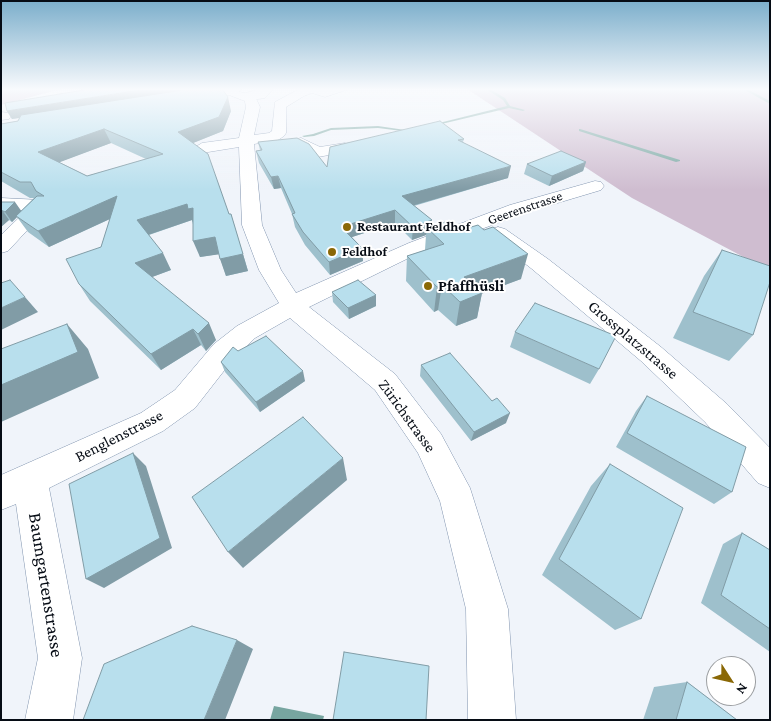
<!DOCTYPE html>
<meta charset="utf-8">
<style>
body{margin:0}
#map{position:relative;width:771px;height:721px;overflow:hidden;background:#f0f4fa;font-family:"Crimson Pro",serif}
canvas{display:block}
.frame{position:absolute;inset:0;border:2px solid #060c15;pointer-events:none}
.north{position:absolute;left:706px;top:656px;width:50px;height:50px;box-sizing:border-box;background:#fff;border:1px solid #9b9ea1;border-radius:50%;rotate:125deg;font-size:14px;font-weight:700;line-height:20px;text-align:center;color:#060c15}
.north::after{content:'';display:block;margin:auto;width:18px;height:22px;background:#8a6806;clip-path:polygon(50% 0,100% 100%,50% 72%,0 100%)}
</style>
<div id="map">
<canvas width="771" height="721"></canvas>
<div class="frame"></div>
<div class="north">N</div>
</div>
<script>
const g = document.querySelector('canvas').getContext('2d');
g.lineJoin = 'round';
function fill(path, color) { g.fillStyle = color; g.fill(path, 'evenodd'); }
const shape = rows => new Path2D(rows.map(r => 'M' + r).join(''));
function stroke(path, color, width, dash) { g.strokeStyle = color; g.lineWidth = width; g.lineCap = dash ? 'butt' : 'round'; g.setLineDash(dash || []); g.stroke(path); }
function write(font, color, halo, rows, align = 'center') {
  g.font = font + ' "Crimson Pro",serif'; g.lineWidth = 4; g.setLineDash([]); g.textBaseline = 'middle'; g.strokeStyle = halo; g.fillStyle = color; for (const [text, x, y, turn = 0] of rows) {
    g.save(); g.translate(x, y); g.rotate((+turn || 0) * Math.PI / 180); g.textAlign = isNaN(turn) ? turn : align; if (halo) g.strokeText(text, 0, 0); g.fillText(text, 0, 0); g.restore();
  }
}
fill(shape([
 [1,89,61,89,1,105],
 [467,89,770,89,770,271,632,198]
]), '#cfbdd0');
fill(shape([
 [274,706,324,716,323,720,270,720]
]), '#77a5a0');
fill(shape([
 [486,89,490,89,505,98,510,106,525,110,523,111,509,108,433,126,431,125,507,106,503,100,486,89],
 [747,89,770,101,770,104,743,89,747,89],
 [378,126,412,131,410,132,378,128,331,130,314,136,304,137,302,136,313,134,331,128,378,126],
 [580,129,680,160,680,161,676,162,579,131,579,129,580,129]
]), '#77a5a0');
const minor = shape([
 [299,89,349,89,325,97,312,93,304,96,286,107,286,133,284,136,278,140,254,144,262,225,281,270,296,293,409,243,510,205,595,181,601,182,604,186,601,190,524,213,423,251,309,307,395,374,441,434,470,488,508,609,516,720,468,720,466,609,440,501,418,453,375,390,290,318,255,338,234,358,195,408,163,431,49,488,82,658,73,720,25,720,38,658,16,504,1,510,1,475,141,413,175,390,214,344,237,326,279,303,259,270,242,225,239,147,202,153,194,148,202,143,239,138,246,107,244,97,250,93,254,94,260,107,254,135,269,133,272,131,275,102,299,89],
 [1,112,9,113,11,116,9,119,1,120,1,112],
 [301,138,320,147,345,143,353,148,350,151,318,157,299,148,280,151,272,146,275,143,301,138],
 [1,198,41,200,46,210,8,251,1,253,1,235,27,210,1,210,1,198],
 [498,227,505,229,548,259,661,347,727,404,770,448,770,488,758,483,705,422,641,361,532,269,491,237,488,233,491,229,498,227]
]);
const major = shape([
 [214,89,241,89,239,92,245,93,260,89,274,89,265,98,245,101,229,95,187,100,181,96,187,92,214,89]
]);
stroke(minor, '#8194af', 1);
stroke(major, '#8194af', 1);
fill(minor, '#fff');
fill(major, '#fff');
fill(shape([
 [7,111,231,111,223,131,193,143,229,214,231,214,248,271,226,276,219,254,200,257,192,220,149,235,171,270,152,277,216,340,206,351,201,345,161,370,90,301,79,284,101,247,110,219,49,247,28,232,17,217,12,222,9,220,1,227,1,202,21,211,34,198,30,198,1,181,1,124,18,121,19,118,12,119],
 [111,143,146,159,87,176,59,162],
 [464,139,463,142,508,178,414,206,431,226,521,279,482,293,477,318,456,326,438,310,434,312,406,281,407,256,425,250,426,235,412,240,395,223,352,237,362,248,363,261,330,275,305,245,295,227,292,214,281,188,274,189,259,163,256,151,260,150,258,142,327,167],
 [586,162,583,171,549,186,524,174,527,164],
 [722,250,753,335,729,361,673,338,704,276],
 [332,292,376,295,376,306,349,319,333,302],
 [515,332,599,369,590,384,510,347],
 [238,351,305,381,260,412,225,372,221,362],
 [421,365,506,423,471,441,420,376],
 [647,396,732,492,714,504,616,447,636,411],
 [610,464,641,619,615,630,542,575,591,486],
 [742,533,770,550,770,652,701,603,723,544],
 [687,682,737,720,643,720,654,687]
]), '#9ec0cc');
fill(shape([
 [146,89,200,89,12,119,7,111],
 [228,97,231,111,223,131,183,147,178,132],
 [104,129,111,143,47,167,38,152],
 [586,162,583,171,549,186,552,176],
 [511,166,508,178,401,209,402,196],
 [278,176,281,188,274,189,271,177],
 [117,196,125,212,49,247,38,231],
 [15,202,22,212,12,222,5,212],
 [187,204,193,208,194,225,192,220,145,236,137,220],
 [2,210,9,220,1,227],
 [395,210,395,223,343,240,341,227],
 [432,220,431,232,427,228,426,235,412,240,413,227],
 [215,237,221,254,200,257,193,241],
 [362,248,363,261,330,275,329,262],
 [163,253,171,270,144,280,135,263],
 [243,254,248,271,226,276,220,259],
 [528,254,521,279,481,294,482,293,477,318,456,326,464,277],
 [442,285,438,310,434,312,437,287],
 [376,295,376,306,349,319,348,308],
 [25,297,38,312,1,330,1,308],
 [209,323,216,340,206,351,198,334],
 [67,324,88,349,99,378,1,422,1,385],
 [193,329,201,345,161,370,151,354],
 [303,371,305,381,260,412,256,402],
 [510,413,506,423,471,441,474,432],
 [133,453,146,466,172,548,104,588,86,579],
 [343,458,347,480,243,568,228,552],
 [237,640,253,649,225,720,204,720]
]), '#819ca6');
const building = shape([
 [90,89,146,89,7,111,5,103,90,89],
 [189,89,222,89,228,97,219,117,178,132,208,154,229,214,231,214,243,254,220,259,215,237,193,241,193,208,188,209,187,204,137,220,163,253,135,263,209,323,198,334,193,329,151,354,79,284,66,259,101,247,117,196,38,231,16,216,37,196,44,196,36,191,31,182,20,182,1,172,1,124,18,121,21,115,189,89],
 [104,129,163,154,87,176,38,152,104,129],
 [440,121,464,139,458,140,511,166,402,196,432,220,413,227,395,210,341,227,362,248,329,262,303,232,292,214,295,213,278,176,271,177,256,151,262,150,258,142,297,138,309,144,327,167,330,147,440,121],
 [561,151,586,162,552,176,527,164,561,151],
 [1,202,15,202,5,212,1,210,1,202],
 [448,221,461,230,478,225,484,230,493,227,528,254,464,277,482,293,460,302,442,285,437,287,407,256,444,244,427,228,448,221],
 [722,250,770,266,770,282,753,335,693,312,722,250],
 [10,280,25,297,1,308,1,283,10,280],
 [358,280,376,295,348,308,332,292,358,280],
 [535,303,616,336,599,369,515,332,535,303],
 [67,324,78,352,1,385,1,349,67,324],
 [266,336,303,371,256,402,221,362,233,347,238,351,266,336],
 [450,353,492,401,497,398,510,413,474,432,421,365,450,353],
 [647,396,746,447,732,492,627,433,647,396],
 [303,417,343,458,228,552,192,497,303,417],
 [133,453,160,538,86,579,69,484,133,453],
 [610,464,683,508,641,619,559,559,610,464],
 [742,533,770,550,770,629,721,595,742,533],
 [192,626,237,640,204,720,83,720,104,664,192,626],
 [344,652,429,666,426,720,333,720,344,652],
 [687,682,737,720,676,720,687,682]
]);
fill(building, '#b8dfed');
stroke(building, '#819ca6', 1);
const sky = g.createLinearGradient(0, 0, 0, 190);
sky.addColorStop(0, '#7baecb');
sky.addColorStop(0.47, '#f8fafd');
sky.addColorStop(1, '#f8fafd00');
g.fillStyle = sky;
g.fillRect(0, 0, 771, 190);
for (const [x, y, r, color] of [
 [347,227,5,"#8a6806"],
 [332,252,5,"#8a6806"],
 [428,286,5,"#8a6806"]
]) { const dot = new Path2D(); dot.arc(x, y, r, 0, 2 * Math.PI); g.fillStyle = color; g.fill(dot); stroke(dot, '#fff', 2); }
write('14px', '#060c15', '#fff', [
 ["Geerenstrasse",525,208,-19]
]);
write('bold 14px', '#060c15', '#fff', [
 ["Restaurant Feldhof",357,227],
 ["Feldhof",342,252]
], 'left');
write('bold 16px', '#060c15', '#fff', [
 ["Pfaffhüsli",438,286]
], 'left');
write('16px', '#060c15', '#fff', [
 ["Grossplatzstrasse",633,340,40],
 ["Zürichstrasse",407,416,54],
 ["Benglenstrasse",119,436,-27]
]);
write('19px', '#060c15', '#fff', [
 ["Baumgartenstrasse",46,585,81]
]);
</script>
